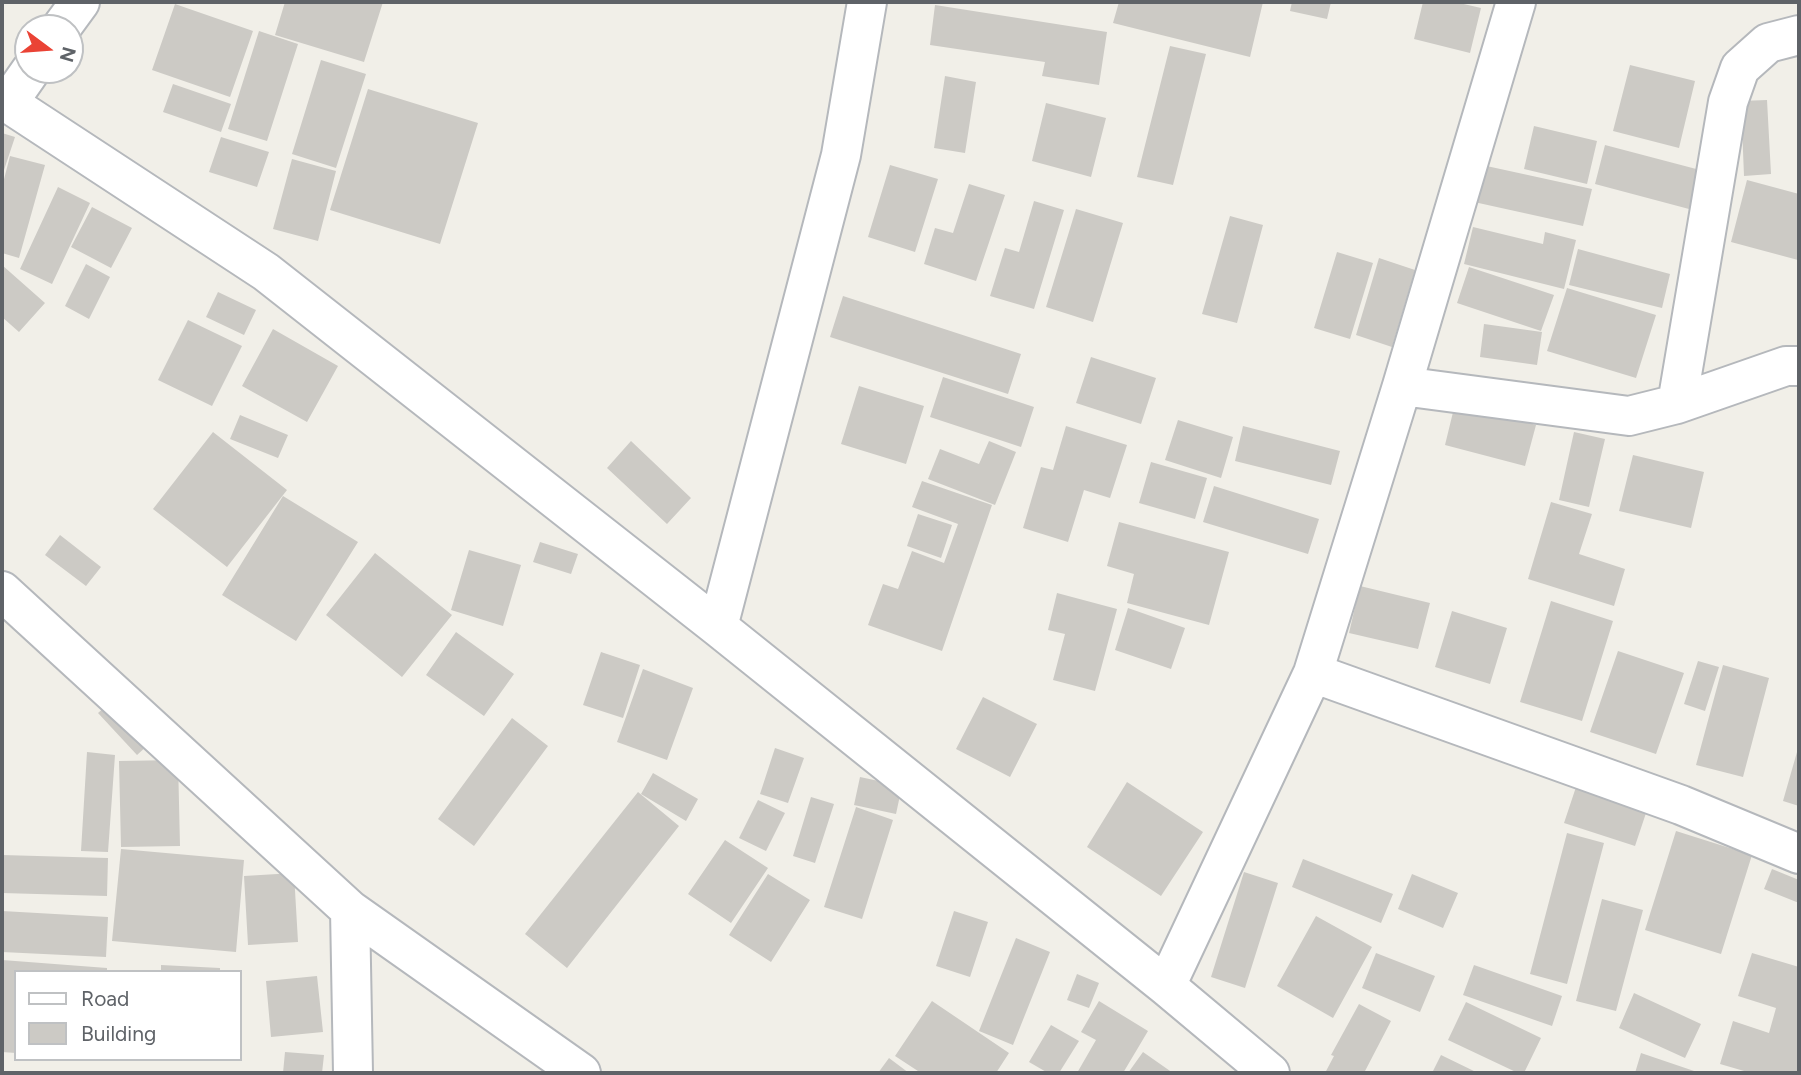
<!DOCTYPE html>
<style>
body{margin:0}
#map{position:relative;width:1801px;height:1075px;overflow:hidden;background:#f1efe8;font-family:Figtree,sans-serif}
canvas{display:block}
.frame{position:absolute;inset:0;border:4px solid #5f6368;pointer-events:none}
.legend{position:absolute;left:14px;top:970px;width:228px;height:91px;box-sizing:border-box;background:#fff;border:2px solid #bfc1c3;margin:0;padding:9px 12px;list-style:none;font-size:21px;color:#5f6368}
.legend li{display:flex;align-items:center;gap:14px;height:35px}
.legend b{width:35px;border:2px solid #bfc1c3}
.north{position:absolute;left:14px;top:14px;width:70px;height:70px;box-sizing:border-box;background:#fff;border:2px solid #bfc1c3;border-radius:50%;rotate:106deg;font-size:19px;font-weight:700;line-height:28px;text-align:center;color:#5f6368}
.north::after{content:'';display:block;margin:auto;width:24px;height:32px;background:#ea4335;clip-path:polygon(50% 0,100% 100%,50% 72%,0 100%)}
</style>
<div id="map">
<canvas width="1801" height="1075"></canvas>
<div class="frame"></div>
<ul class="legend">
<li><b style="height:9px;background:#fff"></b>Road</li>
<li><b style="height:19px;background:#cccac5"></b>Building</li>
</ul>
<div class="north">N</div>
</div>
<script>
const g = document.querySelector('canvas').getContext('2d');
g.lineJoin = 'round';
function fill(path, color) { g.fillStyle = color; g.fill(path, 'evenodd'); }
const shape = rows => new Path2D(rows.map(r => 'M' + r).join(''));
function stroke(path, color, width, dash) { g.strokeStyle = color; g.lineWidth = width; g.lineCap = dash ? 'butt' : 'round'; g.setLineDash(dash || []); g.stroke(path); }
fill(shape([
 [285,2,383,2,364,62,275,35],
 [1119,2,1263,2,1250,57,1113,23],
 [1292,2,1331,2,1327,19,1290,11],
 [1423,2,1455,2,1481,8,1470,53,1414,39],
 [175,4,253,31,230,97,152,70],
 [935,5,1107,32,1099,85,1042,76,1045,62,930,45],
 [259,31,298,44,267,141,228,129],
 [1170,46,1206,54,1173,185,1137,177],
 [321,60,366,74,336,168,292,154],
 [1630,65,1695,81,1679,148,1613,131],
 [945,76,976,82,965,153,934,148],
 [173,84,231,104,221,132,163,112],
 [368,89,478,123,440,244,330,210],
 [1767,100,1771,174,1744,176,1741,101],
 [1046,103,1106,118,1091,177,1032,161],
 [1534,126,1597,141,1587,184,1524,169],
 [2,133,15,137,2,176],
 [221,137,269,152,257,187,209,172],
 [1605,145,1700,170,1689,209,1595,184],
 [10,156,45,165,19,258,2,253,2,187],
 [292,159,336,171,318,241,273,229],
 [890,165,938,179,915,252,868,237],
 [1482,165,1592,189,1583,226,1474,202],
 [1747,180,1799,194,1798,260,1731,242],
 [969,184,1005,195,976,281,924,264,935,228,953,233],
 [58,187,90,203,52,284,20,269],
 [1034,201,1064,210,1034,309,990,296,1005,248,1019,252],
 [92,207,132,228,111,268,71,247],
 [1076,209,1123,223,1093,322,1046,307],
 [1230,216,1263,225,1237,323,1202,314],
 [1473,227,1543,244,1545,232,1576,240,1564,289,1464,264],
 [1578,249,1670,274,1662,308,1569,285],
 [1337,252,1373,263,1350,339,1314,328],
 [1379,258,1415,270,1392,347,1356,335],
 [86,264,110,277,89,319,65,306],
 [2,265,45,303,19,332,2,317],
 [1469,267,1554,295,1541,331,1457,303],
 [1567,288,1656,315,1636,378,1547,351],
 [218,292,256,310,244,335,206,317],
 [843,296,1021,354,1008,394,830,337],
 [188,320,242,346,212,406,158,380],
 [1484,324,1542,332,1537,365,1480,357],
 [273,329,338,366,307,422,242,386],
 [1091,357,1156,378,1141,424,1076,403],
 [943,377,1034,407,1021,447,930,417],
 [859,386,924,406,906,464,841,444],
 [1455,404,1536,425,1525,466,1445,445],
 [240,415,288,435,278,458,230,439],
 [1178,420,1233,437,1221,478,1165,460],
 [1066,426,1127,445,1110,498,1084,490,1068,542,1023,528,1041,467,1053,470],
 [1243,426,1340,451,1331,485,1235,461],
 [213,432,287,490,227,567,153,509],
 [1574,432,1605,439,1589,507,1559,500],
 [631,441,691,498,667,524,607,468],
 [989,441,1016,452,995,505,928,479,940,449,979,464],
 [1633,455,1704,472,1691,528,1619,511],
 [1151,462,1207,478,1195,519,1139,503],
 [922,481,992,505,942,651,868,625,883,584,898,589,912,551,944,563,958,524,912,507],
 [1214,486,1319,519,1308,554,1203,522],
 [283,496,358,542,296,641,222,595],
 [1551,502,1592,514,1579,554,1625,569,1614,606,1528,579],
 [918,514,952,525,941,558,907,546],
 [1119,522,1229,552,1209,625,1127,603,1134,574,1107,566],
 [60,535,101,567,86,586,45,555],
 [540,542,578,554,571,574,533,562],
 [469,550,521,565,503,626,451,610],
 [375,553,452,615,402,677,326,615],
 [1360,586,1430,603,1418,649,1349,633],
 [1057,593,1117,609,1095,691,1053,680,1065,634,1048,630],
 [1551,601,1613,621,1582,721,1520,702],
 [1128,608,1185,628,1171,669,1115,650],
 [1452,611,1507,628,1490,684,1435,667],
 [456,632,514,674,484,716,426,675],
 [1618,651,1684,673,1656,754,1590,732],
 [601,652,640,665,623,718,583,705],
 [1698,661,1719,667,1705,711,1684,704],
 [1723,665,1769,678,1743,777,1696,765],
 [643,669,693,688,667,760,617,742],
 [122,692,160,734,137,755,98,713],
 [983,697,1037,724,1010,777,956,749],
 [512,718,548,746,474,846,438,819],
 [1799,745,1799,806,1783,801],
 [775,748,804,758,788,803,760,794],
 [87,752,115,755,108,852,81,851],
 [178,760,180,846,121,847,119,761],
 [653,773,698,799,686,821,641,794],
 [860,777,902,786,896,814,854,805],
 [1127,782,1203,832,1161,896,1087,847],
 [1576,787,1647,810,1635,846,1564,823],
 [638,792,679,826,567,968,525,934],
 [811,797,834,804,815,863,793,856],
 [758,800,785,813,766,851,739,838],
 [856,807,893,820,862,919,824,907],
 [1676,831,1752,855,1721,954,1645,930],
 [1567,833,1604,843,1567,984,1530,974],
 [725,840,768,868,731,923,688,894],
 [121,849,244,860,236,952,112,941],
 [2,855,108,858,107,896,2,893],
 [1303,859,1393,894,1381,923,1292,887],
 [1772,869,1799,880,1799,903,1764,889],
 [1244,872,1278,883,1245,988,1211,977],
 [294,873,298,942,248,945,244,876],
 [768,874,810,900,771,962,729,935],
 [1412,874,1458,893,1443,928,1398,909],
 [1602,899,1643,910,1616,1011,1576,1001],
 [2,911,108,917,106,957,2,952],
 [954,911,988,922,970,977,936,966],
 [1316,916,1372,947,1333,1018,1277,986],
 [1016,938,1050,952,1013,1045,979,1031],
 [1376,953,1435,976,1420,1012,1362,988],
 [1752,953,1799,967,1799,1073,1751,1073,1720,1064,1733,1021,1769,1033,1776,1008,1738,996],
 [2,960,107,968,107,972,16,972,16,1053,2,1052],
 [161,965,220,968,220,972,161,972],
 [1474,965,1562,996,1552,1026,1463,995],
 [1077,974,1099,983,1089,1008,1067,1000],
 [317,976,323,1032,271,1037,266,981],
 [1634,993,1701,1024,1685,1058,1619,1028],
 [932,1001,1009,1053,996,1073,921,1073,895,1056],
 [1099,1001,1148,1031,1123,1073,1077,1073,1096,1040,1081,1032],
 [1466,1002,1541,1038,1524,1073,1518,1073,1448,1040],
 [1359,1004,1391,1021,1364,1073,1325,1073,1334,1056,1331,1055],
 [1051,1025,1079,1041,1059,1073,1048,1073,1029,1062],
 [285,1052,324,1055,322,1073,283,1073],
 [1143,1052,1173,1073,1128,1073],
 [1641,1053,1700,1073,1635,1073],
 [1441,1055,1478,1073,1432,1073],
 [889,1058,909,1073,878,1073]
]), '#cccac5');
const street = shape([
 [61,28,80,2],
 [2,99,266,272,718,627,1166,986,1270,1073],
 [8,103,31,70],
 [1402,386,1629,416,1677,404,1786,366,1799,366],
 [1677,404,1728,102,1740,68,1768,43,1799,35],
 [2,591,350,910,581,1073],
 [718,627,841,155,867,2],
 [1313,673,1681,805,1799,854],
 [350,910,353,1073],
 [1166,986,1313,673,1402,386,1516,2]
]);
stroke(street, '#b5b8bc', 42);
stroke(street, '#fff', 38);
</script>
